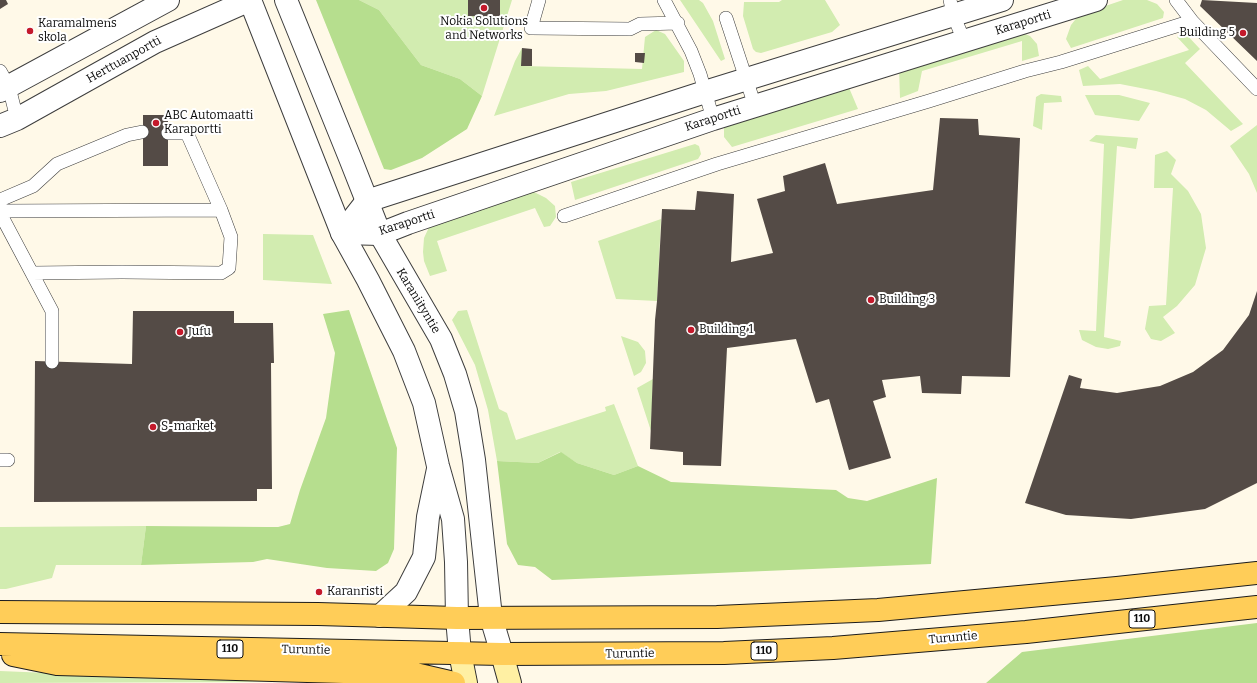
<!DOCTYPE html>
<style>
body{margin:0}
canvas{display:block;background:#fff9e8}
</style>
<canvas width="1257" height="683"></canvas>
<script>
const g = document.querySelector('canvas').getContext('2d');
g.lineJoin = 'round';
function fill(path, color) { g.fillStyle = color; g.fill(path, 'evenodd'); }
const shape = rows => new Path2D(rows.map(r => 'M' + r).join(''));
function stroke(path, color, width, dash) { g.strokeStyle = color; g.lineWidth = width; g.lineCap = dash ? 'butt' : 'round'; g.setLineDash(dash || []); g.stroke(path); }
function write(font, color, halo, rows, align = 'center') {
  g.font = font + ' Bitter,serif'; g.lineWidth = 4; g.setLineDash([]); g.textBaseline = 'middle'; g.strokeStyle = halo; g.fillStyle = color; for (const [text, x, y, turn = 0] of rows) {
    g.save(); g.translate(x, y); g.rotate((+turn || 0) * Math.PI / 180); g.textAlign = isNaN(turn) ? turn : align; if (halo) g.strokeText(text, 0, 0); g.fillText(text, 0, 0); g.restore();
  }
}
fill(shape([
 [359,0,468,0,469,16,500,17,500,0,512,0,482,96,460,79,421,65,379,10],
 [680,0,699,0,703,3,713,21,725,59,721,61],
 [782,0,825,0,840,25,832,32,761,53,756,52,753,49,743,16,744,2,779,2],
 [1123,0,1147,0,1157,4,1164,12,1163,18,1071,48,1066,39,1071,25,1079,15],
 [656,30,665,34,684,61,684,72,606,91,569,94,494,116,515,61,522,48,522,66,642,69,645,37],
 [1020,32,1030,36,1037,44,1039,56,1022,61,1022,41,922,71,918,91,900,98,899,68],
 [1185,33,1200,49,1185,63,1243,124,1231,131,1206,110,1185,99,1156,91,1120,84,1083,86,1079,70,1088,66,1100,79,1189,50,1177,37],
 [847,83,858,109,732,147,724,137,724,126],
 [1041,94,1061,96,1062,102,1044,103,1042,130,1033,126,1036,97],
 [1085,95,1119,95,1150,103,1139,121,1095,115],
 [1257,125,1257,193,1249,174,1230,146],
 [1096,135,1138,138,1136,149,1117,146,1104,337,1121,341,1120,346,1108,349,1096,347,1082,340,1079,330,1096,331,1104,144,1089,141],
 [695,144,699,146,701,154,698,159,575,200,571,182],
 [1167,151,1176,160,1171,174,1188,191,1201,214,1206,248,1195,285,1177,306,1163,317,1175,333,1161,341,1151,339,1145,329,1149,306,1166,305,1173,188,1154,188,1155,155],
 [534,192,546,198,555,206,556,217,550,226,544,227,535,208,437,241,447,271,430,276,424,261,423,252,424,238,431,223],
 [661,219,657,301,616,299,598,241],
 [263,234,313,235,332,284,263,280],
 [467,310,499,409,507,413,516,440,606,411,605,407,614,404,638,466,614,475,577,463,560,452,538,463,497,461,488,410,475,365,452,320,458,311],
 [621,336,638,342,645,351,646,363,641,372,634,376],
 [653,379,651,431,637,388],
 [146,526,141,565,56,565,52,578,6,589,0,589,0,527],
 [0,671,266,682,0,683]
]), '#d2ecb0');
fill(shape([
 [316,0,359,0,379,10,421,65,460,79,482,96,467,129,422,158,391,170,384,169],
 [349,310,397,448,394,549,388,563,376,571,327,568,267,559,253,562,141,565,146,526,267,527,278,527,290,524,300,490,326,418,335,353,323,314],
 [561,452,577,463,614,475,638,466,671,482,836,490,848,498,867,501,937,478,931,564,552,580,535,567,518,565,507,544,497,461,538,463],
 [1257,623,1257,683,986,683,1022,652]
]), '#b6de8e');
fill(shape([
 [0,0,6,0,8,4,0,9],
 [468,0,500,0,500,17,468,16],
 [1202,0,1257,3,1257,61,1200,6],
 [522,48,532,49,532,66,521,66],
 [635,53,645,53,644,63,635,62],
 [143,115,168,115,168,166,143,166],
 [940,118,978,119,979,135,1020,138,1010,377,962,376,961,394,922,393,920,376,882,380,886,397,873,401,891,458,849,470,829,399,816,403,796,339,727,348,721,466,683,465,683,452,650,449,655,320,657,301,662,209,695,210,697,191,734,194,731,262,773,253,757,199,785,191,783,176,825,163,837,204,933,190],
 [1257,291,1257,483,1205,509,1131,519,1066,515,1025,503,1069,375,1082,379,1080,388,1117,393,1160,386,1193,372,1223,350,1249,315],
 [133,311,234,311,234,323,273,323,274,363,271,363,272,489,257,489,257,501,34,502,35,361,132,364]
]), '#544b46');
const service = shape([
 [539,0,531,28,630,29,640,24,678,23],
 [664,0,691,51,700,74,713,119],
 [950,0,953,14,964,41],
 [1176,0,1192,21],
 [726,18,755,106],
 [0,71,9,87,17,119],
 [168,133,187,133,221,210],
 [0,200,33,186,57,164,127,135,142,132],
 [0,211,221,210,231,237,229,268,221,273,122,272,32,273],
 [0,213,52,311,52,362],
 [564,216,717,164,929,101,1025,71,1061,62,1192,21,1257,89],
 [0,460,8,460]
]);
const minor = shape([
 [0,91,168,0],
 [0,126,17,119,155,42,250,0],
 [342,233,380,234,408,223,713,119,1096,0],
 [342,233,367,201,705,92,1002,0]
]);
const tertiary = shape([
 [250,0,342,233,368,280,404,351,424,403,438,466,453,519,456,562,457,618,460,653],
 [286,0,350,158,380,234,441,339,455,374,466,411,474,460,491,617,502,654],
 [380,616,406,592,424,557,428,517,438,469]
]);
const secondary = shape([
 [460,653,466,683],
 [502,654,510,683]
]);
const primary = shape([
 [0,612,318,614,457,618,717,617,878,610,1117,588,1257,573],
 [0,644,502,654,724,653,833,648,1026,632,1257,607],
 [13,655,57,664,415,674,454,683]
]);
stroke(service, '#3e3e3e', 14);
stroke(minor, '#3e3e3e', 24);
stroke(tertiary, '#3e3e3e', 24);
stroke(secondary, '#2d2d2d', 24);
stroke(primary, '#1c1c1c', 24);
stroke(service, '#fff', 13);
stroke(minor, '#fff', 22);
stroke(tertiary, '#fff', 22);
stroke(secondary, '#fff0a3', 22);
stroke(primary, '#ffcd58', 22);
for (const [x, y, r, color] of [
 [484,8,4,"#c4192b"],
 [30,31,4,"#c4192b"],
 [1243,33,4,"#c4192b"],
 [156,123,4,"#c4192b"],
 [871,300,4,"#c4192b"],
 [691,330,4,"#c4192b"],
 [180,332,4,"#c4192b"],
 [153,427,4,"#c4192b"],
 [319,592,4,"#c4192b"]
]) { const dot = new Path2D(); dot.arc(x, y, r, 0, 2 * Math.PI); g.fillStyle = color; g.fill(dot); stroke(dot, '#fff', 1.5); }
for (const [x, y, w] of [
 [1142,619,26],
 [230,649,26],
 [764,651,26]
]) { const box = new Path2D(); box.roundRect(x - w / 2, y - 9, w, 18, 3); g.fillStyle = '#fff'; g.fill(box); stroke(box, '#0b0b0b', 1); }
write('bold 11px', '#0b0b0b', null, [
 ["110",1142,619],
 ["110",230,649],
 ["110",764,651]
]);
write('12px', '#0b0b0b', '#fff', [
 ["Nokia Solutions",484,22,"center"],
 ["and Networks",484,36,"center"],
 ["Karamalmens",38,24],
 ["skola",38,38],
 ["Building 5",1235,33,"right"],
 ["ABC Automaatti",164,116],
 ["Karaportti",164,130],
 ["Building 3",879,300],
 ["Building 1",699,330],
 ["Jufu",188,332],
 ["S-market",161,427],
 ["Karanristi",327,592]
], 'left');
write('12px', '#0b0b0b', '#fff', [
 ["Karaportti",1023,23,-17],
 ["Herttuanportti",124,60,-29],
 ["Karaportti",713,119,-18],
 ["Karaportti",407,223,-18],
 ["Karaniityntie",418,301,59],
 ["Turuntie",953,638,-5],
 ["Turuntie",306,650,1],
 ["Turuntie",630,654,-1]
]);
</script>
